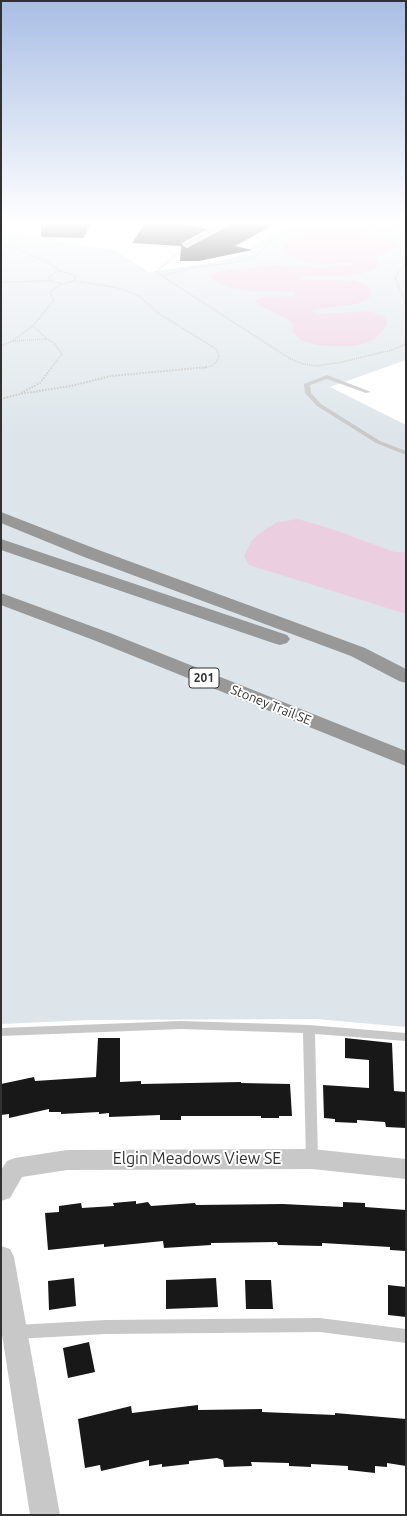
<!DOCTYPE html>
<style>
body{margin:0}
#map{position:relative;width:407px;height:1516px;overflow:hidden;background:#fff;font-family:Ubuntu,sans-serif}
canvas{display:block}
.frame{position:absolute;inset:0;border:2px solid #313131;pointer-events:none}
</style>
<div id="map">
<canvas width="407" height="1516"></canvas>
<div class="frame"></div>
</div>
<script>
const g = document.querySelector('canvas').getContext('2d');
g.lineJoin = 'round';
function fill(path, color) { g.fillStyle = color; g.fill(path, 'evenodd'); }
const shape = rows => new Path2D(rows.map(r => 'M' + r).join(''));
function stroke(path, color, width, dash) { g.strokeStyle = color; g.lineWidth = width; g.lineCap = dash ? 'butt' : 'round'; g.setLineDash(dash || []); g.stroke(path); }
function write(font, color, halo, rows, align = 'center') {
  g.font = font + ' Ubuntu,sans-serif'; g.lineWidth = 4; g.setLineDash([]); g.textBaseline = 'middle'; g.strokeStyle = halo; g.fillStyle = color; for (const [text, x, y, turn = 0] of rows) {
    g.save(); g.translate(x, y); g.rotate((+turn || 0) * Math.PI / 180); g.textAlign = isNaN(turn) ? turn : align; if (halo) g.strokeText(text, 0, 0); g.fillText(text, 0, 0); g.restore();
  }
}
fill(shape([
 [290,224,390,224,406,227,406,360,330,387,406,425,406,1027,316,1019,89,1020,1,1024,1,230,117,251,149,272,216,262,235,257,245,253,266,237]
]), '#dde5ea');
fill(shape([
 [332,229,383,238,396,243,395,246,387,252,377,256,377,268,365,273,342,276,300,276,302,279,310,280,335,280,354,281,363,284,370,288,371,295,367,300,356,304,312,310,313,312,321,314,368,311,384,316,387,323,383,330,376,338,366,343,353,346,335,346,318,345,301,340,292,332,293,324,289,320,258,305,256,301,265,297,293,296,296,293,293,292,246,291,228,287,216,282,211,277,213,274,223,271,274,265,322,268,353,265,353,264,349,262,327,264,312,263,287,256,281,251,283,246,290,240,313,232],
 [298,519,329,528,395,552,406,552,406,614,249,565,244,556,252,540,267,528,278,522]
]), '#eccee1');
fill(shape([
 [41,224,90,224,84,238,41,237],
 [145,224,184,224,208,229,182,243,182,245,187,248,232,224,276,224,235,246,252,250,199,261,180,261,181,246,132,243],
 [98,1038,120,1038,120,1082,141,1081,141,1084,241,1082,241,1083,290,1084,292,1116,279,1116,279,1118,261,1118,261,1116,181,1116,181,1120,160,1120,160,1115,109,1117,109,1113,99,1114,99,1112,61,1114,61,1112,49,1112,49,1109,9,1118,9,1114,1,1115,1,1084,34,1077,35,1081,96,1077],
 [345,1038,392,1043,394,1091,406,1092,406,1128,386,1127,385,1122,357,1120,357,1123,335,1122,335,1119,324,1118,323,1085,369,1088,369,1060,345,1058],
 [136,1201,136,1204,148,1202,151,1206,195,1203,196,1205,283,1204,343,1207,343,1202,365,1203,365,1207,406,1210,406,1251,390,1250,390,1247,322,1243,322,1246,278,1245,277,1242,211,1243,211,1245,164,1248,163,1241,104,1247,104,1244,48,1250,45,1213,59,1212,59,1206,81,1203,82,1208,114,1206,113,1203],
 [74,1278,76,1306,49,1310,48,1281],
 [216,1278,218,1307,166,1309,166,1280],
 [245,1280,271,1280,273,1309,246,1309],
 [388,1285,406,1287,406,1317,388,1315],
 [89,1342,95,1372,68,1378,63,1348],
 [198,1405,198,1410,262,1409,262,1412,335,1415,335,1413,406,1419,406,1466,387,1463,387,1467,375,1466,375,1473,348,1470,348,1466,311,1464,311,1467,289,1466,289,1463,251,1462,252,1466,224,1467,223,1460,217,1458,189,1461,189,1464,162,1467,162,1464,149,1466,149,1460,101,1471,100,1465,85,1468,78,1419,131,1406,132,1413]
]), '#181818');
stroke(shape([
 [300,224,267,243,259,254,254,257,231,263,191,268,162,276,289,358,303,364,317,366,342,362,392,350,406,344],
 [364,224,385,228],
 [1,245,20,250,49,263,60,271],
 [406,263,395,277,406,305],
 [60,271,72,274,76,277,74,281,63,284,51,281,49,278,54,273,60,271],
 [162,276,156,272,179,252],
 [74,281,114,287,138,295,158,313,216,349,219,355,217,361,212,366,203,368],
 [1,282,50,281],
 [33,326,47,339,54,343,62,354,51,368],
 [13,341,47,339],
 [1,346,12,341,33,326,54,300,51,295,51,291,62,284]
]), '#c1c1c1', 1.5, [1, 1]);
stroke(shape([
 [21,393,40,383,52,367],
 [1,399,20,394,71,386,111,376,208,367]
]), '#c1c1c1', 2, [1.5, 1.5]);
fill(shape([
 [327,375,371,392,366,393,327,379,310,385,311,393,321,404,380,441,406,451,406,455,376,443,317,406,305,393,304,384,327,375],
 [181,1021,309,1025,406,1033,406,1041,315,1034,318,1159,316,1163,312,1164,308,1163,306,1159,303,1033,181,1029,1,1036,1,1028,181,1021],
 [320,1318,406,1329,406,1343,320,1332,106,1334,16,1339,11,1337,9,1332,11,1327,16,1325,106,1320,320,1318]
]), '#c8c8c8');
fill(shape([
 [220,224,231,224,190,246,187,247,183,244,220,224],
 [312,1149,406,1159,406,1179,312,1169,67,1170,22,1177,10,1198,1,1201,1,1170,7,1161,15,1158,67,1150,312,1149],
 [1,1246,10,1249,14,1257,60,1515,30,1515,1,1328,1,1246]
]), '#c8c8c8');
fill(shape([
 [393,224,406,224,406,229,394,226,393,224]
]), '#bbb');
fill(shape([
 [1,512,96,549,365,648,406,669,406,683,399,681,351,656,84,557,1,523,1,512],
 [1,539,287,635,290,639,287,643,280,645,273,643,1,550,1,539],
 [1,593,110,633,406,751,406,766,96,641,1,605,1,593]
]), '#989898');
const sky = g.createLinearGradient(0, 0, 0, 437);
sky.addColorStop(0, '#a9bee5');
sky.addColorStop(0.51, '#fff');
sky.addColorStop(1, '#ffffff00');
g.fillStyle = sky;
g.fillRect(0, 0, 407, 437);
for (const [x, y, w] of [
 [204,678,30]
]) { const box = new Path2D(); box.roundRect(x - w / 2, y - 10, w, 20, 3); g.fillStyle = '#fff'; g.fill(box); stroke(box, '#313131', 1); }
write('bold 12px', '#313131', null, [
 ["201",204,678]
]);
write('13px', '#313131', '#fff', [
 ["Stoney Trail SE",271,705,22]
]);
write('16px', '#313131', '#fff', [
 ["Elgin Meadows View SE",197,1159]
]);
</script>
